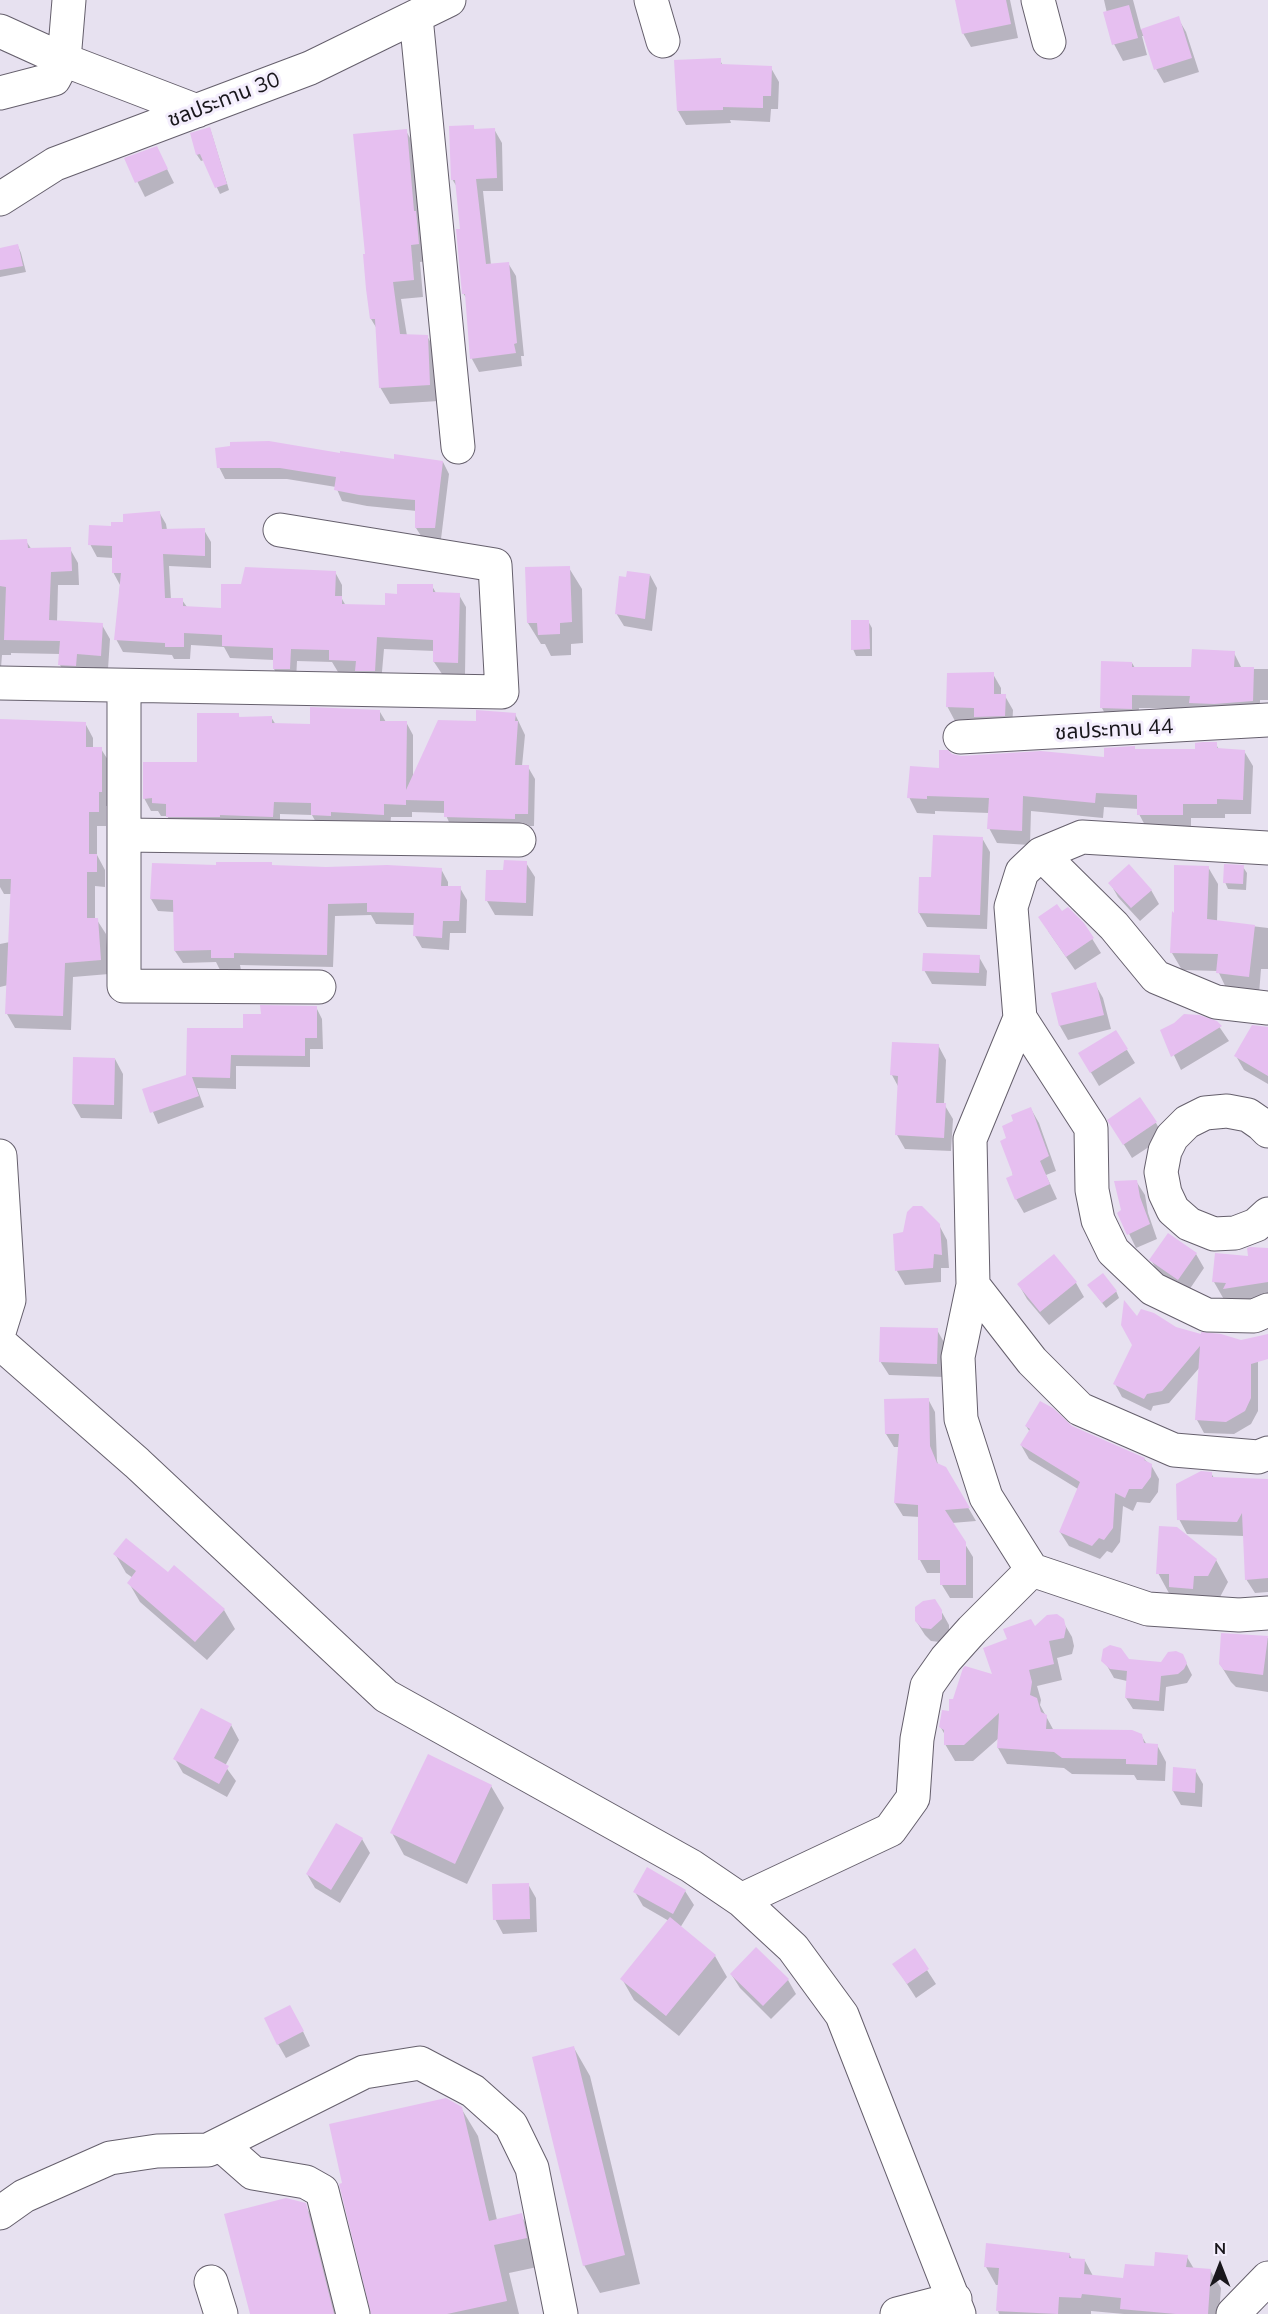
<!DOCTYPE html>
<meta charset="utf-8">
<style>
body{margin:0}
#map{position:relative;width:1268px;height:2314px;overflow:hidden;background:#e7e1f0;font-family:Mulish,sans-serif}
canvas{display:block}
.north{position:absolute;left:1190px;top:2236px;width:60px;height:60px;-webkit-text-stroke:4px #f4eefd;paint-order:stroke;rotate:0deg;font-size:16px;font-weight:700;line-height:24px;text-align:center;color:#19171c}
.north::after{content:'';display:block;margin:auto;width:21px;height:27px;background:#19171c;clip-path:polygon(50% 0,100% 100%,50% 72%,0 100%)}
</style>
<div id="map">
<canvas width="1268" height="2314"></canvas>
<div class="north">N</div>
</div>
<script>
const g = document.querySelector('canvas').getContext('2d');
g.lineJoin = 'round';
function fill(path, color) { g.fillStyle = color; g.fill(path, 'evenodd'); }
const shape = rows => new Path2D(rows.map(r => 'M' + r).join(''));
function stroke(path, color, width, dash) { g.strokeStyle = color; g.lineWidth = width; g.lineCap = dash ? 'butt' : 'round'; g.setLineDash(dash || []); g.stroke(path); }
function write(font, color, halo, rows, align = 'center') {
  g.font = font + ' Mulish,"Noto Sans Thai",sans-serif'; g.lineWidth = 6; g.setLineDash([]); g.textBaseline = 'middle'; g.strokeStyle = halo; g.fillStyle = color; for (const [text, x, y, turn = 0] of rows) {
    g.save(); g.translate(x, y); g.rotate((+turn || 0) * Math.PI / 180); g.textAlign = isNaN(turn) ? turn : align; if (halo) g.strokeText(text, 0, 0); g.fillText(text, 0, 0); g.restore();
  }
}
fill(shape([
 [956,0,1010,0,1018,38,971,47,963,33],
 [1104,0,1133,0,1141,30,1178,18,1186,32,1199,72,1164,83,1156,69,1145,36,1142,36,1147,55,1123,61,1114,44],
 [720,60,723,66,771,68,779,82,778,109,771,109,770,122,730,120,731,123,686,125,678,111,676,62],
 [473,127,475,130,494,129,502,143,503,191,483,191,491,265,508,263,516,276,524,356,521,356,522,366,479,372,472,359,467,299,463,293,462,230,457,187,452,179],
 [210,128,229,190,220,194,204,160,201,161,197,155,192,134],
 [406,131,416,148,428,261,420,262,423,297,401,299,407,336,427,336,437,353,439,401,390,404,380,387,377,329,371,319],
 [156,147,174,183,145,197,126,159],
 [18,246,21,253,26,272,0,277,0,250],
 [341,455,395,461,443,462,449,474,441,539,423,539,416,528,417,511,367,506,342,501,336,487,287,479,225,479,219,467],
 [159,512,166,524,167,530,204,530,211,542,211,568,169,566,171,600,182,600,187,607,222,609,243,586,335,572,342,585,342,599,346,606,386,607,399,595,432,586,436,593,459,595,466,607,465,675,442,674,434,662,435,651,384,649,381,683,364,683,358,673,338,672,332,662,297,661,296,681,281,681,274,669,274,660,230,658,224,647,191,645,190,659,174,659,172,655,123,652,116,639,120,585,113,572,113,558,97,557,90,544,113,527],
 [0,541,26,541,32,550,70,549,78,563,79,585,58,585,57,622,102,625,110,639,108,669,84,667,84,679,68,679,60,665,60,654,11,653,11,655,2,655,0,680],
 [569,568,582,589,583,643,571,644,571,655,551,656,545,644,541,644,528,623],
 [650,575,657,588,652,631,624,626,616,613],
 [868,621,872,628,872,656,856,656,853,649],
 [1234,653,1242,669,1268,669,1268,700,1260,700,1260,714,1194,708,1139,708,1138,721,1109,721,1102,708,1132,663,1135,668,1193,668],
 [993,674,1001,688,1001,696,1005,696,1013,710,1012,729,978,721,955,721,947,706],
 [380,712,386,722,406,722,413,735,413,779,477,722,515,714,525,735,522,766,528,767,535,779,534,826,452,829,445,813,412,812,412,817,391,817,390,827,319,828,312,815,280,814,280,829,175,829,167,816,161,816,158,811,151,811,144,798,198,763,238,715,240,718,271,717,276,725,311,725],
 [0,720,85,723,93,738,93,749,101,749,110,763,110,806,106,806,106,826,97,826,97,855,105,870,105,887,95,886,95,920,97,920,106,934,109,974,73,977,71,1030,15,1028,7,1014,8,985,0,987,0,944,10,942,12,894,4,894,0,887],
 [1216,744,1219,750,1244,751,1253,766,1251,814,1225,814,1225,818,1191,818,1191,830,1147,829,1139,814,1139,809,1104,807,1103,818,1031,811,1030,845,997,843,989,828,989,813,935,811,935,814,917,813,909,797,940,770,951,755,961,757,1105,759,1134,748,1136,750,1197,750],
 [982,838,990,852,987,929,927,927,919,913,933,879],
 [526,863,535,877,533,916,495,915,487,901,505,872],
 [271,864,273,867,441,869,448,882,448,888,460,888,467,900,466,933,450,933,449,950,422,948,415,936,415,925,376,924,371,915,335,916,333,967,240,965,241,970,220,970,216,962,183,963,175,951,174,912,158,911,151,899,218,866],
 [1208,867,1218,884,1217,922,1268,928,1268,969,1261,969,1259,994,1227,990,1218,971,1182,970,1172,953,1175,917],
 [1243,867,1247,873,1246,890,1228,889,1225,882],
 [1110,883,1151,890,1159,904,1140,921,1118,897],
 [1062,913,1083,924,1101,953,1075,970,1048,931],
 [979,957,987,971,986,986,932,984,924,970],
 [1095,984,1103,998,1111,1029,1068,1040,1060,1026,1052,994],
 [316,1007,322,1019,323,1049,310,1049,310,1067,236,1066,236,1089,197,1088,204,1107,158,1124,144,1090,188,1076,262,1015],
 [1216,1022,1229,1041,1181,1070,1162,1030],
 [1268,1028,1268,1084,1244,1070,1236,1056],
 [938,1045,946,1060,944,1104,953,1119,951,1151,905,1149,897,1135,899,1088,892,1075],
 [1127,1050,1135,1063,1099,1086,1080,1054],
 [115,1059,123,1074,122,1119,81,1118,73,1104],
 [1031,1109,1039,1123,1056,1171,1046,1175,1057,1199,1024,1213,1016,1199,1008,1139,1015,1122],
 [1109,1120,1156,1123,1164,1137,1132,1158],
 [1136,1181,1145,1195,1148,1213,1157,1239,1136,1248,1119,1213,1122,1211],
 [939,1225,947,1240,949,1268,941,1268,941,1282,905,1285,897,1271,895,1235],
 [1268,1250,1268,1305,1226,1303,1214,1282,1250,1258],
 [1196,1254,1204,1268,1187,1293,1159,1274,1151,1260],
 [1076,1283,1084,1297,1049,1325,1027,1299,1019,1285],
 [1093,1291,1116,1291,1119,1298,1106,1308],
 [1137,1318,1258,1352,1258,1411,1251,1424,1234,1434,1204,1433,1197,1420,1200,1367,1169,1403,1153,1406,1151,1411,1122,1397,1115,1384,1134,1345],
 [937,1330,945,1344,944,1377,889,1375,880,1361],
 [928,1399,935,1412,937,1461,939,1466,945,1468,976,1521,952,1523,973,1557,973,1598,950,1598,942,1585,942,1573,927,1573,920,1560,920,1517,903,1516,895,1503,899,1447,894,1447,886,1434],
 [1026,1426,1071,1427,1144,1459,1151,1465,1159,1479,1158,1492,1150,1503,1137,1502,1133,1511,1123,1506,1120,1542,1112,1553,1107,1551,1100,1559,1069,1546,1060,1532,1078,1489,1029,1459,1021,1445,1030,1432],
 [1211,1473,1214,1478,1268,1480,1268,1592,1255,1593,1246,1579,1244,1536,1187,1534,1179,1519],
 [115,1554,168,1574,224,1610,235,1629,207,1660,140,1602,129,1583,133,1578,126,1573],
 [1216,1560,1228,1582,1220,1597,1170,1595,1158,1573],
 [935,1600,949,1625,949,1634,940,1642,931,1641,925,1635,916,1621],
 [1062,1620,1072,1637,1074,1646,1072,1654,1057,1658,1062,1680,1037,1686,1041,1700,1040,1705,1054,1731,1141,1735,1147,1745,1157,1745,1166,1762,1165,1781,1137,1780,1134,1775,1072,1774,1064,1768,1007,1764,998,1748,999,1738,973,1761,955,1761,945,1744,945,1735,940,1726,950,1712,994,1676,1035,1629],
 [1222,1634,1268,1638,1268,1692,1236,1687,1231,1682,1220,1664],
 [1102,1657,1161,1663,1184,1659,1192,1675,1187,1683,1166,1687,1164,1711,1133,1709,1126,1698,1127,1681,1114,1678],
 [231,1725,239,1740,225,1766,236,1781,227,1797,183,1773,175,1759],
 [1195,1770,1203,1784,1202,1807,1181,1805,1173,1791],
 [491,1786,504,1808,467,1884,404,1855,392,1833],
 [362,1839,370,1853,340,1903,315,1888,307,1874],
 [528,1884,536,1898,537,1932,503,1934,495,1919],
 [685,1891,694,1905,680,1928,715,1956,727,1977,679,2036,634,2000,622,1979,669,1921,643,1906,635,1892],
 [914,1950,936,1984,916,1998,894,1964],
 [731,1974,788,1980,796,1994,771,2019,740,1988],
 [298,2021,310,2046,286,2058,278,2044],
 [574,2048,590,2076,640,2284,600,2293,584,2265],
 [461,2108,478,2136,497,2220,521,2215,537,2243,542,2266,509,2273,519,2314,373,2314],
 [305,2205,321,2233,342,2314,252,2314],
 [1069,2254,1072,2259,1085,2261,1093,2276,1125,2279,1187,2257,1194,2269,1210,2270,1221,2288,1219,2314,1124,2314,1091,2311,1091,2314,999,2314,998,2311,1000,2285,996,2285,986,2267]
]), '#0003');
fill(shape([
 [955,0,1006,0,1011,24,962,34],
 [1129,5,1138,38,1112,45,1103,12],
 [1179,16,1192,58,1154,70,1141,29],
 [721,58,721,64,772,66,771,96,763,96,763,108,723,107,723,110,677,111,674,60],
 [474,125,474,129,495,128,497,178,476,179,481,222,486,264,509,262,517,343,514,344,516,353,470,359,465,294,462,294,456,229,460,229,455,180,451,180,449,126],
 [210,127,227,184,215,188,200,154,196,155,190,133],
 [407,129,414,211,416,211,419,244,411,245,414,280,393,282,400,334,428,335,430,385,379,388,375,319,370,319,366,289,363,254,365,254,353,134],
 [157,146,168,169,135,183,124,158],
 [18,244,23,266,0,270,0,248],
 [269,441,340,453,340,451,394,459,394,454,443,461,435,528,415,528,415,500,359,495,334,490,336,477,280,468,217,468,215,448,230,446,230,442],
 [160,511,162,529,205,528,205,556,163,554,165,598,183,598,183,606,221,608,221,584,241,584,245,567,336,571,335,596,342,596,342,604,385,605,385,593,397,594,397,584,433,584,433,592,460,593,458,663,433,662,433,640,377,637,375,671,355,671,356,661,329,660,329,650,291,649,290,669,273,669,273,648,222,646,222,635,184,633,184,647,165,647,165,643,114,640,121,573,112,573,112,546,88,545,89,525,111,526,111,522,123,522,123,514],
 [27,539,28,548,71,547,72,571,51,572,49,620,103,623,101,656,77,654,76,666,58,665,60,641,4,640,6,587,0,586,0,540],
 [570,566,572,622,560,623,560,634,538,635,537,623,527,623,525,567],
 [627,571,650,574,645,619,615,614,619,576,626,577],
 [851,620,869,620,870,649,851,650],
 [1192,649,1235,651,1234,667,1254,667,1253,701,1214,704,1189,703,1190,696,1132,695,1132,709,1100,708,1101,661,1132,662,1132,667,1191,667],
 [994,672,994,694,1006,694,1005,716,974,717,974,708,946,707,947,673],
 [310,707,380,710,380,721,407,721,406,790,438,720,476,721,476,710,516,713,515,721,518,721,515,765,529,765,528,814,515,814,515,819,444,817,444,801,406,800,406,805,384,804,384,815,331,812,331,816,311,815,311,803,274,802,273,817,220,815,220,817,166,817,166,804,152,803,152,798,143,799,143,762,197,762,197,713,239,713,239,717,272,716,272,723,310,724],
 [0,719,86,722,86,747,102,747,102,792,99,792,99,812,89,812,89,854,97,854,97,872,87,872,87,918,98,918,101,960,65,963,63,1016,5,1014,11,879,0,879],
 [1203,742,1217,742,1217,748,1245,750,1243,800,1217,799,1217,804,1183,804,1183,815,1137,815,1137,795,1096,793,1095,803,1023,796,1022,831,987,829,989,798,927,796,927,799,907,798,910,766,939,768,939,750,948,750,952,754,961,756,1041,751,1104,757,1104,748,1135,746,1135,749,1195,749,1195,743],
 [933,835,983,837,980,915,918,913,919,877,931,877],
 [504,860,527,861,526,903,485,901,486,870,503,870],
 [216,862,272,862,272,865,326,867,387,865,442,868,441,886,461,886,459,921,443,921,442,938,413,936,414,913,367,912,367,903,328,904,327,955,234,953,234,958,211,958,211,950,174,951,173,900,150,899,152,863,216,865],
 [1129,864,1152,890,1131,908,1108,883],
 [1224,864,1244,865,1243,884,1223,883],
 [1174,865,1209,866,1207,919,1255,925,1249,977,1216,973,1218,954,1170,953,1172,911,1174,913],
 [1057,904,1062,911,1068,907,1084,923,1094,938,1066,957,1038,917],
 [923,953,980,955,979,973,922,971],
 [1096,982,1104,1015,1059,1026,1051,993],
 [260,1005,317,1006,317,1038,305,1038,305,1056,231,1055,230,1078,192,1077,199,1096,150,1113,142,1089,186,1075,187,1028,243,1028,243,1014,261,1014],
 [1184,1014,1199,1015,1217,1021,1222,1026,1171,1057,1160,1030,1174,1023],
 [1252,1025,1268,1027,1268,1076,1234,1056],
 [1116,1030,1128,1049,1090,1073,1078,1053],
 [892,1042,939,1044,936,1103,946,1103,944,1138,895,1135,898,1076,890,1075],
 [73,1057,115,1058,114,1105,72,1104],
 [1140,1097,1157,1122,1123,1145,1107,1120],
 [1031,1107,1049,1156,1040,1161,1050,1184,1015,1200,1006,1178,1013,1175,1000,1141,1006,1138,1002,1126,1013,1121,1011,1115],
 [1137,1180,1140,1197,1150,1224,1127,1235,1117,1213,1121,1210,1114,1181],
 [913,1206,922,1206,940,1224,942,1255,934,1254,933,1268,895,1271,893,1234,903,1232,907,1212],
 [1168,1233,1197,1253,1178,1280,1149,1260],
 [1250,1247,1268,1248,1268,1282,1223,1289,1226,1283,1212,1282,1215,1253,1248,1256,1247,1248],
 [1054,1254,1077,1282,1040,1312,1017,1284],
 [1103,1273,1117,1291,1102,1303,1087,1285],
 [1124,1300,1137,1316,1141,1309,1154,1313,1176,1327,1201,1334,1201,1332,1221,1334,1241,1340,1268,1334,1268,1359,1251,1364,1251,1398,1245,1411,1226,1422,1195,1420,1200,1346,1162,1391,1147,1394,1144,1399,1113,1384,1132,1345,1121,1325],
 [880,1327,938,1328,937,1364,879,1362],
 [929,1398,930,1446,937,1463,946,1467,970,1508,945,1510,966,1542,966,1585,940,1585,940,1560,918,1560,918,1505,894,1503,899,1434,885,1434,884,1399],
 [1040,1401,1053,1408,1072,1426,1145,1458,1144,1460,1152,1464,1151,1477,1142,1489,1129,1489,1125,1498,1115,1493,1113,1528,1104,1540,1099,1538,1092,1546,1059,1532,1080,1482,1020,1445,1030,1429,1025,1426],
 [1201,1471,1212,1472,1212,1477,1268,1479,1268,1578,1245,1580,1242,1513,1237,1522,1177,1520,1176,1484],
 [1159,1526,1177,1527,1217,1559,1208,1576,1194,1576,1193,1589,1169,1587,1169,1574,1156,1574],
 [126,1538,168,1572,174,1565,225,1609,195,1642,127,1583,136,1571,113,1554],
 [935,1599,942,1610,942,1619,931,1629,922,1628,915,1621,915,1607,923,1601],
 [1057,1614,1064,1619,1066,1628,1064,1638,1049,1641,1054,1664,1029,1670,1032,1682,1030,1695,1037,1698,1041,1712,1047,1715,1046,1729,1132,1730,1142,1734,1144,1743,1158,1744,1157,1765,1126,1764,1126,1759,1062,1758,1054,1752,997,1748,999,1713,964,1745,944,1745,944,1730,939,1727,942,1710,949,1711,949,1699,953,1699,963,1668,965,1666,992,1674,983,1648,1007,1639,1003,1629,1031,1619,1035,1626,1047,1615],
 [1221,1633,1268,1636,1263,1675,1224,1670,1219,1664],
 [1110,1645,1121,1648,1129,1659,1161,1662,1168,1652,1176,1651,1183,1654,1187,1663,1184,1669,1178,1674,1161,1676,1159,1701,1125,1698,1127,1671,1110,1669,1101,1661,1103,1649],
 [201,1708,232,1724,214,1758,229,1766,219,1784,173,1759],
 [428,1754,492,1785,455,1864,390,1833],
 [1173,1767,1196,1769,1195,1793,1172,1791],
 [336,1823,363,1838,331,1890,306,1874],
 [647,1867,686,1890,673,1914,633,1892],
 [529,1883,530,1919,493,1920,492,1884],
 [670,1917,716,1955,666,2016,620,1979],
 [756,1947,789,1979,763,2006,730,1974],
 [915,1948,929,1969,907,1984,892,1964],
 [290,2005,304,2031,277,2045,264,2018],
 [574,2046,625,2255,583,2266,532,2057],
 [446,2098,462,2107,489,2221,522,2213,527,2238,494,2245,507,2301,447,2314,371,2314,339,2184,342,2183,329,2124],
 [286,2198,306,2203,334,2314,250,2314,224,2214],
 [986,2243,1070,2253,1069,2258,1085,2259,1084,2274,1123,2278,1125,2264,1154,2266,1155,2252,1188,2255,1186,2267,1211,2269,1208,2314,1176,2314,1120,2309,1121,2298,1082,2294,1081,2298,1059,2297,1058,2314,996,2311,999,2268,984,2267]
]), '#e6bff0');
const minor = shape([
 [651,0,663,41],
 [1038,0,1049,42],
 [416,17,458,447],
 [0,31,64,60,197,111],
 [0,93,54,79,64,60,69,0],
 [0,199,55,164,310,68,449,0],
 [0,683,502,692,495,565,280,530],
 [124,687,124,986,319,987],
 [960,737,1268,720],
 [124,835,519,840],
 [1268,848,1082,837,1041,854,1022,872,1011,907,1020,1018,970,1139,973,1285,958,1357,961,1419,986,1497,1032,1570,1148,1609,1239,1615,1268,1613],
 [1041,854,1114,926,1156,977,1216,1002,1268,1008],
 [1020,1018,1091,1128,1092,1190,1098,1220,1113,1251,1153,1289,1207,1315,1254,1316,1268,1310],
 [1268,1131,1261,1124,1248,1115,1227,1111,1205,1113,1187,1122,1172,1137,1165,1151,1161,1172,1165,1193,1173,1210,1189,1224,1214,1234,1235,1233,1256,1225,1268,1214],
 [0,1156,9,1300,0,1329],
 [973,1285,1032,1361,1080,1409,1174,1450,1258,1457,1268,1453],
 [0,1343,137,1463,386,1696,691,1866,741,1900,793,1948,842,2015,959,2314],
 [741,1900,890,1830,913,1798,917,1739,927,1686,946,1659,972,1630,1032,1570],
 [220,2144,253,2173,306,2182,322,2191,353,2314],
 [0,2213,24,2196,110,2158,157,2151,208,2150,364,2072,420,2063,473,2091,511,2125,532,2168,561,2314],
 [211,2282,221,2314],
 [897,2314,955,2299],
 [1233,2314,1268,2278]
]);
stroke(minor, '#655f6c', 35);
stroke(minor, '#fff', 33);
write('21px', '#19171c', '#f4eefd', [
 ["ชลประทาน 30",224,100,-21],
 ["ชลประทาน 44",1114,730,-3]
]);
</script>
